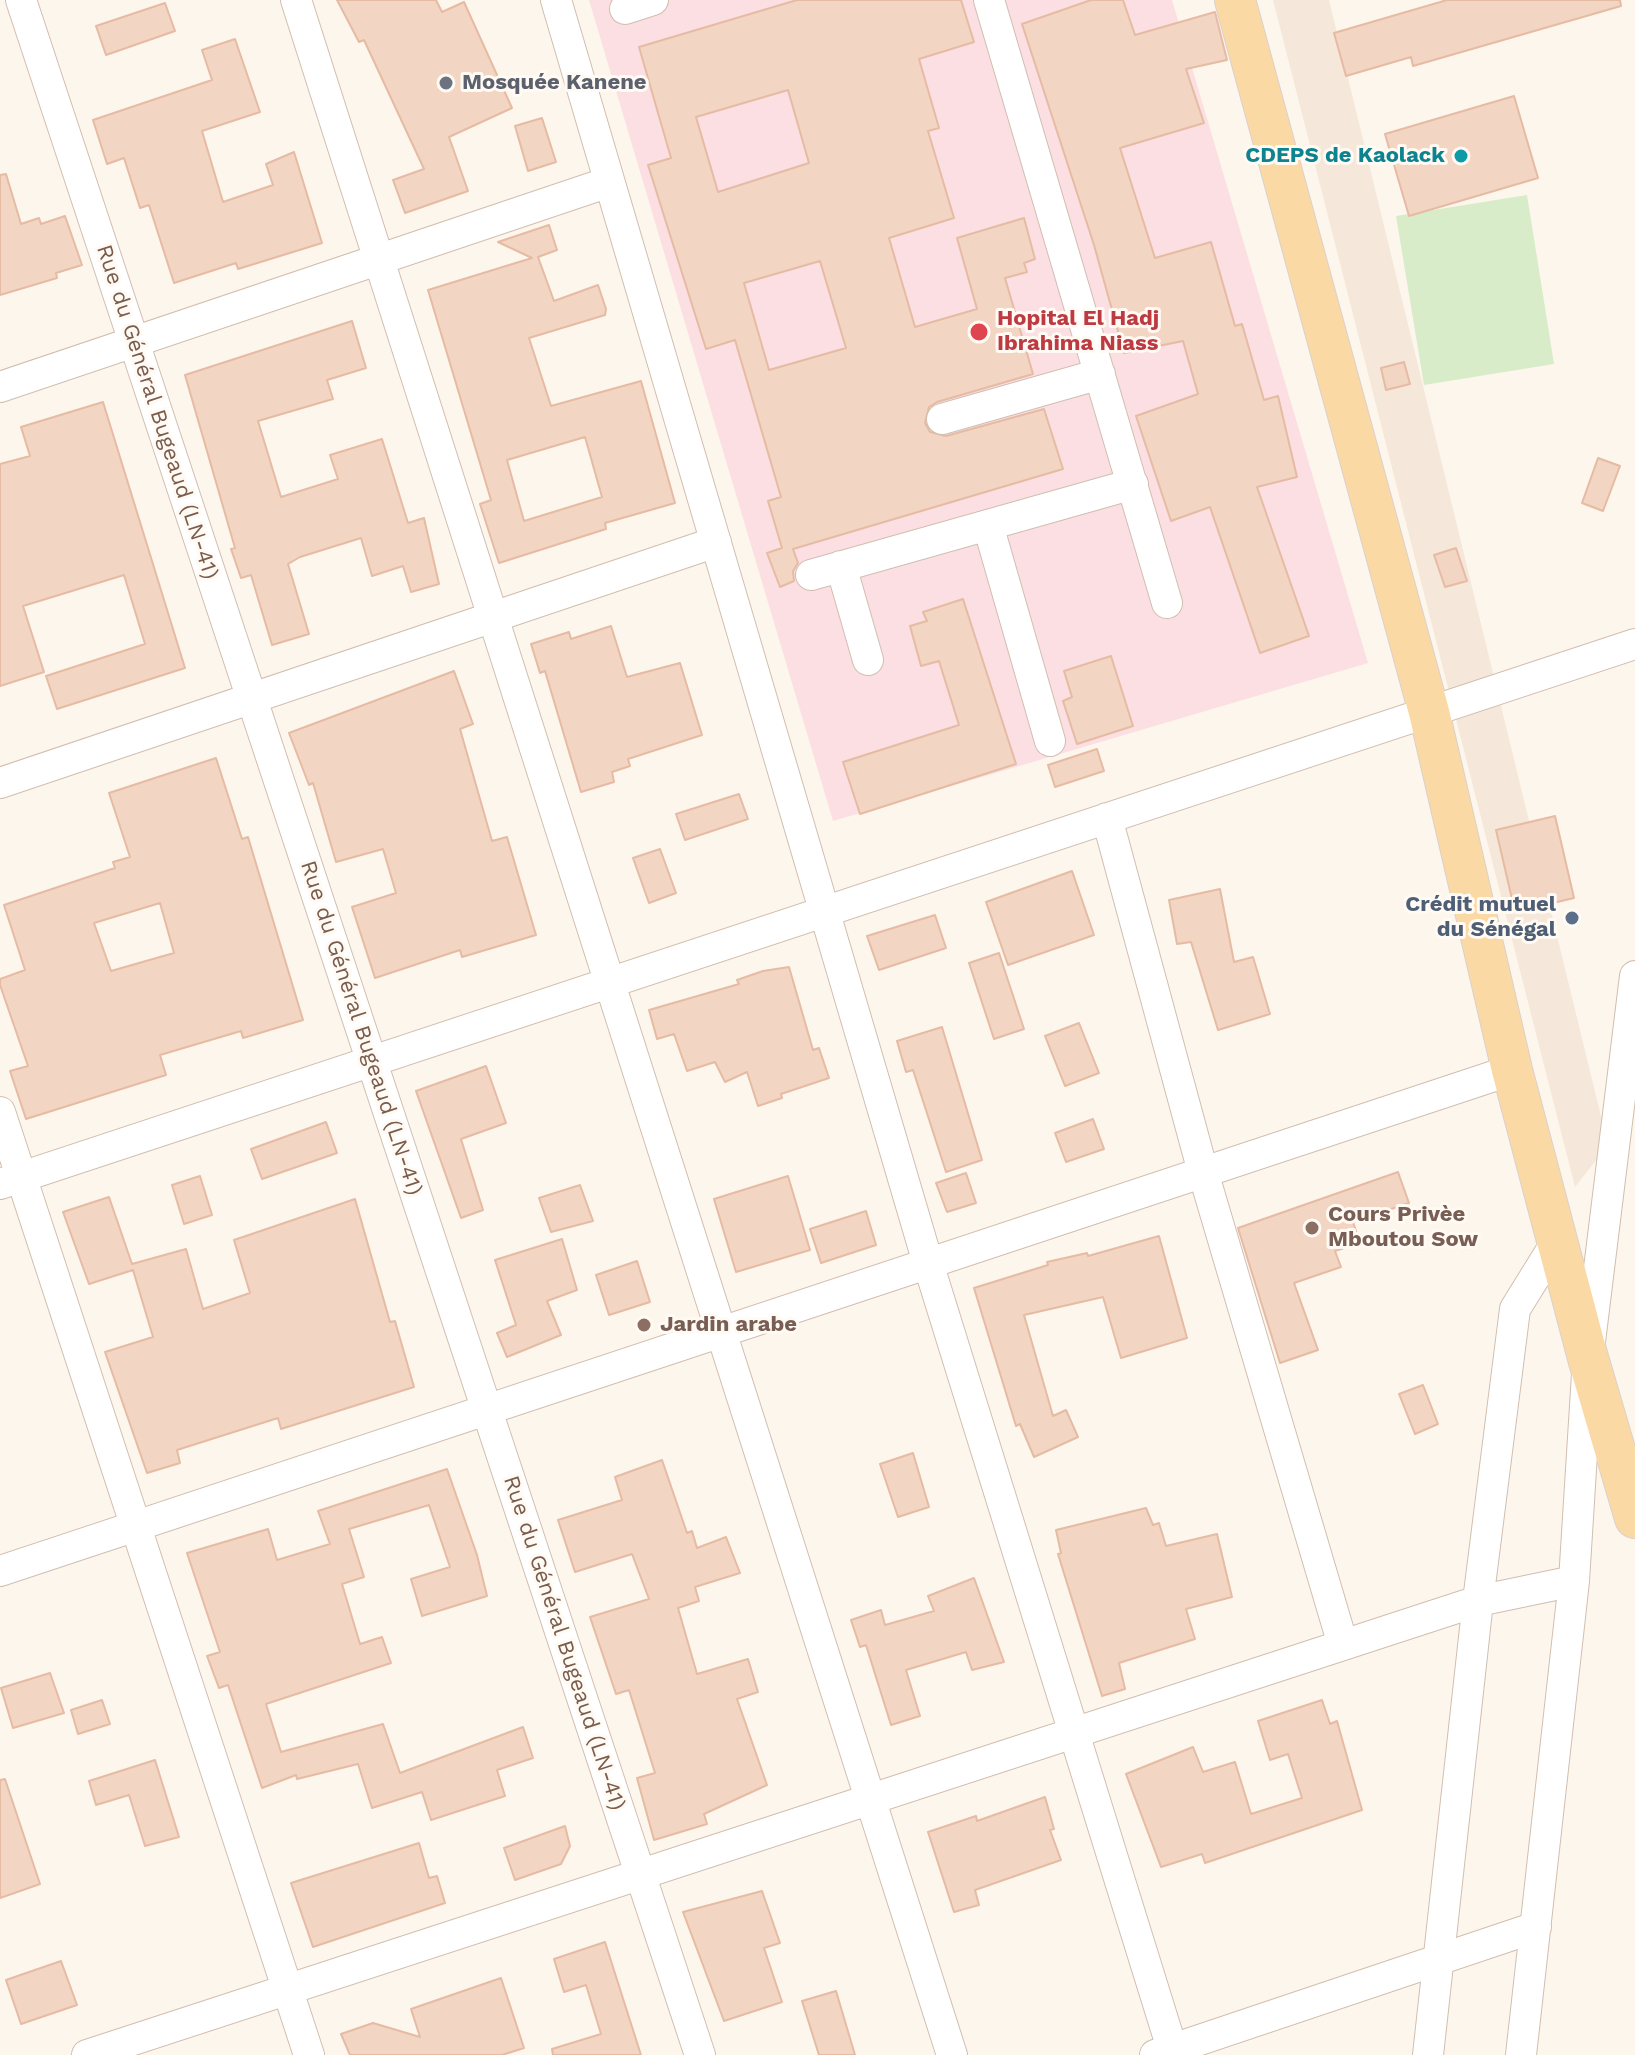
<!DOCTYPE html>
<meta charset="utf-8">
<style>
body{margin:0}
canvas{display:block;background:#fdf6ec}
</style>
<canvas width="1635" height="2055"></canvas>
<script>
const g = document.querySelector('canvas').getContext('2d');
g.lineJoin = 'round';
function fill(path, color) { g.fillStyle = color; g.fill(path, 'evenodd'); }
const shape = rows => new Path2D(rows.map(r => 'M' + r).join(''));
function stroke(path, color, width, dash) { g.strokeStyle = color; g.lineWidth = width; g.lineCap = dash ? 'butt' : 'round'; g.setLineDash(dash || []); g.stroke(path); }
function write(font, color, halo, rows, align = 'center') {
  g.font = font + ' "Work Sans",sans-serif'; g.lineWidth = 6; g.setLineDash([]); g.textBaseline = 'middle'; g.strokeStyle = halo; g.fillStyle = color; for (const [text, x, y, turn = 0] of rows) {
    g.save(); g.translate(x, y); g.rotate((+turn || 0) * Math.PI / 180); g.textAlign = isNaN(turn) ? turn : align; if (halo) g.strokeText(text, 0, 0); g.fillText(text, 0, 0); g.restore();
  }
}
fill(shape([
 [1273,0,1329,0,1608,1145,1575,1187]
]), '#f5e8da');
fill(shape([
 [589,0,1172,0,1368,663,833,821]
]), '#fbdfe3');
fill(shape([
 [1527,195,1554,364,1424,385,1396,216]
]), '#d8ecc9');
const building = shape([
 [337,0,436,0,442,12,464,2,512,108,449,137,468,191,405,213,393,180,424,169,364,40,359,42,337,0],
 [797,0,961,0,974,42,919,59,939,128,928,131,954,218,889,238,915,327,977,309,957,238,1024,218,1035,259,1024,263,1027,272,1005,278,1033,374,937,402,929,407,925,423,930,432,946,436,1044,409,1063,469,793,549,798,563,793,571,794,581,780,587,767,553,782,548,768,501,781,497,735,340,706,349,648,165,671,158,639,47,797,0],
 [788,90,809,163,718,192,696,117,788,90],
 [820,261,846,348,769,370,744,283,820,261],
 [1091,0,1123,0,1135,35,1215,12,1227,60,1186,69,1204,123,1120,148,1155,258,1211,242,1235,326,1242,324,1264,400,1278,396,1297,477,1257,487,1309,636,1260,653,1210,507,1171,521,1136,416,1198,394,1183,341,1124,353,1094,245,1022,24,1091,0],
 [1447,0,1620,0,1621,6,1413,66,1411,57,1346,76,1334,33,1447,0],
 [165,3,175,31,106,55,96,26,165,3],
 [235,39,260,112,202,131,223,202,273,185,266,164,294,152,322,243,238,269,236,263,174,283,149,205,140,208,124,158,107,164,93,120,212,80,202,50,235,39],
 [1514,96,1538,178,1409,216,1385,134,1514,96],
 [542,118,556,162,528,171,515,126,542,118],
 [6,174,21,224,39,218,41,224,65,216,82,265,56,273,57,278,0,295,0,175,6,174],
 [549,225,557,250,538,257,554,301,598,285,606,309,605,315,529,338,551,406,641,381,675,503,605,523,606,529,499,563,480,504,491,500,428,290,532,258,498,242,549,225],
 [585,437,602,497,524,521,507,460,585,437],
 [352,321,366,368,327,380,333,399,258,421,281,497,338,479,330,455,382,439,408,523,424,518,439,584,411,592,403,566,372,576,361,538,300,557,288,564,309,634,272,645,251,575,241,578,231,549,235,548,185,375,352,321],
 [1404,362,1410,384,1386,390,1381,368,1404,362],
 [103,402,185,668,57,709,46,676,145,644,124,575,23,606,44,672,0,686,0,464,30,456,21,427,103,402],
 [1598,458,1620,466,1603,511,1582,503,1598,458],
 [1456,548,1467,581,1445,587,1434,555,1456,548],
 [963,599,1016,764,860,814,843,762,959,725,939,661,921,666,910,626,927,621,923,612,963,599],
 [611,626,627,677,680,663,702,735,628,759,630,766,612,772,614,782,581,792,545,671,540,673,531,644,569,632,571,639,611,626],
 [1111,656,1133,726,1077,744,1063,701,1072,697,1064,671,1111,656],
 [454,671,473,724,460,729,492,841,507,837,536,935,462,957,460,950,375,978,352,907,396,893,383,849,336,862,313,783,309,785,289,733,454,671],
 [1097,749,1104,771,1055,787,1048,765,1097,749],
 [216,758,242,839,248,837,303,1020,243,1038,241,1031,160,1055,166,1075,26,1119,10,1071,28,1066,0,985,0,979,25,970,4,905,115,868,113,862,130,857,109,793,216,758],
 [160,903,174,953,111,971,94,923,160,903],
 [739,794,748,819,685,840,676,814,739,794],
 [1555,816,1574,898,1515,912,1496,830,1555,816],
 [660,849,676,893,649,903,633,858,660,849],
 [1072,871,1094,935,1008,965,986,902,1072,871],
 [1220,889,1234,962,1253,957,1270,1014,1218,1030,1191,942,1177,944,1169,900,1220,889],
 [935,915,946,948,879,970,867,936,935,915],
 [999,953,1024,1029,994,1039,969,963,999,953],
 [789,967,813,1050,819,1048,829,1078,781,1094,782,1098,758,1106,747,1072,725,1082,715,1062,687,1071,674,1034,657,1039,649,1010,739,984,737,980,763,971,789,967],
 [1079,1023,1099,1073,1065,1086,1045,1036,1079,1023],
 [942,1027,982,1160,946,1172,913,1070,906,1072,897,1041,942,1027],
 [486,1066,506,1123,461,1139,483,1210,461,1218,416,1091,486,1066],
 [1093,1119,1104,1149,1066,1162,1055,1133,1093,1119],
 [326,1122,337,1153,262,1179,251,1149,326,1122],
 [1398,1172,1409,1203,1353,1222,1357,1234,1347,1238,1350,1246,1335,1251,1341,1267,1294,1283,1318,1350,1280,1363,1238,1228,1398,1172],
 [966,1173,976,1203,947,1212,936,1183,966,1173],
 [200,1176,212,1215,184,1224,172,1185,200,1176],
 [788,1176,810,1250,736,1272,714,1199,788,1176],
 [580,1185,593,1221,551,1232,539,1198,580,1185],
 [109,1197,132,1264,186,1249,203,1309,250,1293,234,1240,355,1199,390,1322,395,1321,414,1387,281,1429,278,1418,177,1450,180,1463,147,1473,105,1352,153,1337,133,1270,89,1284,63,1212,109,1197],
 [866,1211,876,1245,821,1263,810,1229,866,1211],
 [1159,1236,1187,1338,1121,1358,1103,1297,1024,1315,1053,1416,1066,1410,1078,1437,1034,1457,1020,1424,1016,1426,974,1288,1048,1265,1047,1262,1087,1253,1088,1256,1159,1236],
 [562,1239,577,1290,547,1301,561,1335,507,1357,497,1333,516,1325,495,1260,562,1239],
 [637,1261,650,1302,609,1315,596,1275,637,1261],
 [1423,1385,1438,1424,1415,1434,1399,1394,1423,1385],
 [913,1453,929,1507,898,1517,880,1464,913,1453],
 [662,1460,687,1533,692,1531,697,1548,726,1537,740,1573,695,1587,699,1601,678,1608,697,1674,748,1659,758,1692,737,1699,767,1785,704,1814,707,1824,654,1840,637,1778,655,1773,629,1690,616,1694,590,1617,649,1599,632,1554,575,1572,558,1520,622,1500,615,1477,662,1460],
 [447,1469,477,1555,487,1596,422,1616,411,1579,450,1567,429,1505,349,1529,364,1577,342,1584,360,1644,382,1637,391,1663,266,1704,281,1752,383,1724,400,1773,523,1727,533,1758,497,1770,505,1796,431,1820,422,1792,372,1808,358,1764,297,1779,296,1775,262,1788,228,1685,219,1688,207,1656,220,1652,187,1553,268,1529,277,1560,330,1544,318,1511,447,1469],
 [1146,1508,1153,1525,1159,1523,1166,1546,1217,1534,1232,1597,1186,1609,1195,1639,1119,1663,1125,1689,1102,1696,1058,1554,1061,1553,1056,1530,1146,1508],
 [974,1578,1004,1662,972,1670,966,1652,906,1670,920,1716,891,1725,866,1645,860,1647,851,1620,881,1610,885,1625,934,1611,928,1596,974,1578],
 [50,1673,64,1713,13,1728,1,1688,50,1673],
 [102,1700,110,1724,78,1734,71,1710,102,1700],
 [1322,1700,1330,1724,1337,1721,1362,1810,1205,1863,1202,1854,1161,1867,1126,1774,1193,1747,1203,1772,1235,1762,1251,1814,1302,1798,1288,1754,1270,1760,1258,1721,1322,1700],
 [155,1760,179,1837,145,1846,129,1795,96,1805,89,1781,155,1760],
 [5,1779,40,1884,0,1898,0,1780,5,1779],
 [1045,1797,1054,1829,1050,1830,1061,1860,975,1890,979,1905,954,1912,928,1832,976,1816,977,1821,1045,1797],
 [565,1826,570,1846,561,1864,515,1880,504,1848,565,1826],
 [419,1843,429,1878,437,1876,445,1903,313,1947,291,1883,419,1843],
 [762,1891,780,1943,764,1948,782,2002,724,2021,683,1912,762,1891],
 [605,1942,641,2055,553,2055,552,2049,601,2034,586,1985,564,1992,554,1959,605,1942],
 [61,1961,77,2005,21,2024,6,1980,61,1961],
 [501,1978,524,2048,502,2055,350,2055,341,2034,373,2023,420,2037,411,2009,501,1978],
 [836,1991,855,2055,819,2055,802,2001,836,1991]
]);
fill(building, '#f3d5c3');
stroke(building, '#e6bba3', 2);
const minor = shape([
 [21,0,700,2055],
 [296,0,952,2055],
 [556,0,928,1263,1174,2055],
 [989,0,1167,603],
 [625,9,653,0],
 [0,387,609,182],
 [942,419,1100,374],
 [988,525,1050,741],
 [841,566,868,660],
 [811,575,1133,484],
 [0,783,716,542],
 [1107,818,1203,1172,1343,1645],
 [0,1112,309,2055],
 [0,1184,1635,644],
 [0,1571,1512,1070],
 [87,2055,1478,1601,1574,1581],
 [1155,2055,1536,1927],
 [1428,2055,1478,1601,1515,1309,1559,1238],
 [1521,2055,1574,1581,1588,1358,1635,976]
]);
const major = shape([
 [1235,0,1429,712,1512,1070,1588,1358,1635,1518]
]);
stroke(minor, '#d1beb0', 32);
stroke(major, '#dad1cd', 42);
stroke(minor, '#fff', 30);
stroke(major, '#fbd9a5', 40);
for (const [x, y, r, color] of [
 [446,83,8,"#6b7280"],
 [1461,156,8,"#0f9aa8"],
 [979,332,10,"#e0444e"],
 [1572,918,8,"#5c6f8a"],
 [1312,1228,8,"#8d6e63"],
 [644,1325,8,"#8d6e63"]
]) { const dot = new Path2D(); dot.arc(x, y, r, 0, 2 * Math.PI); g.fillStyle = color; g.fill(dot); stroke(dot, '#fffaf3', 3); }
write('bold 22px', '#5b616d', '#fffaf3', [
 ["Mosquée Kanene",462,83]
], 'left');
write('bold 22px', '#0d838f', '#fffaf3', [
 ["CDEPS de Kaolack",1445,156]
], 'right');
write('bold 22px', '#be3a42', '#fffaf3', [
 ["Hopital El Hadj",997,319],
 ["Ibrahima Niass",997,344]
], 'left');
write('22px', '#7a5c4d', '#fffaf3', [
 ["Rue du Général Bugeaud (LN-41)",157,412,72],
 ["Rue du Général Bugeaud (LN-41)",361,1028,72],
 ["Rue du Général Bugeaud (LN-41)",564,1643,72]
]);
write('bold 22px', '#4e5e75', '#fffaf3', [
 ["Crédit mutuel",1556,905],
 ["du Sénégal",1556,930]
], 'right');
write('bold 22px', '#785e54', '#fffaf3', [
 ["Cours Privèe",1328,1215],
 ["Mboutou Sow",1328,1240],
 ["Jardin arabe",660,1325]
], 'left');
</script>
